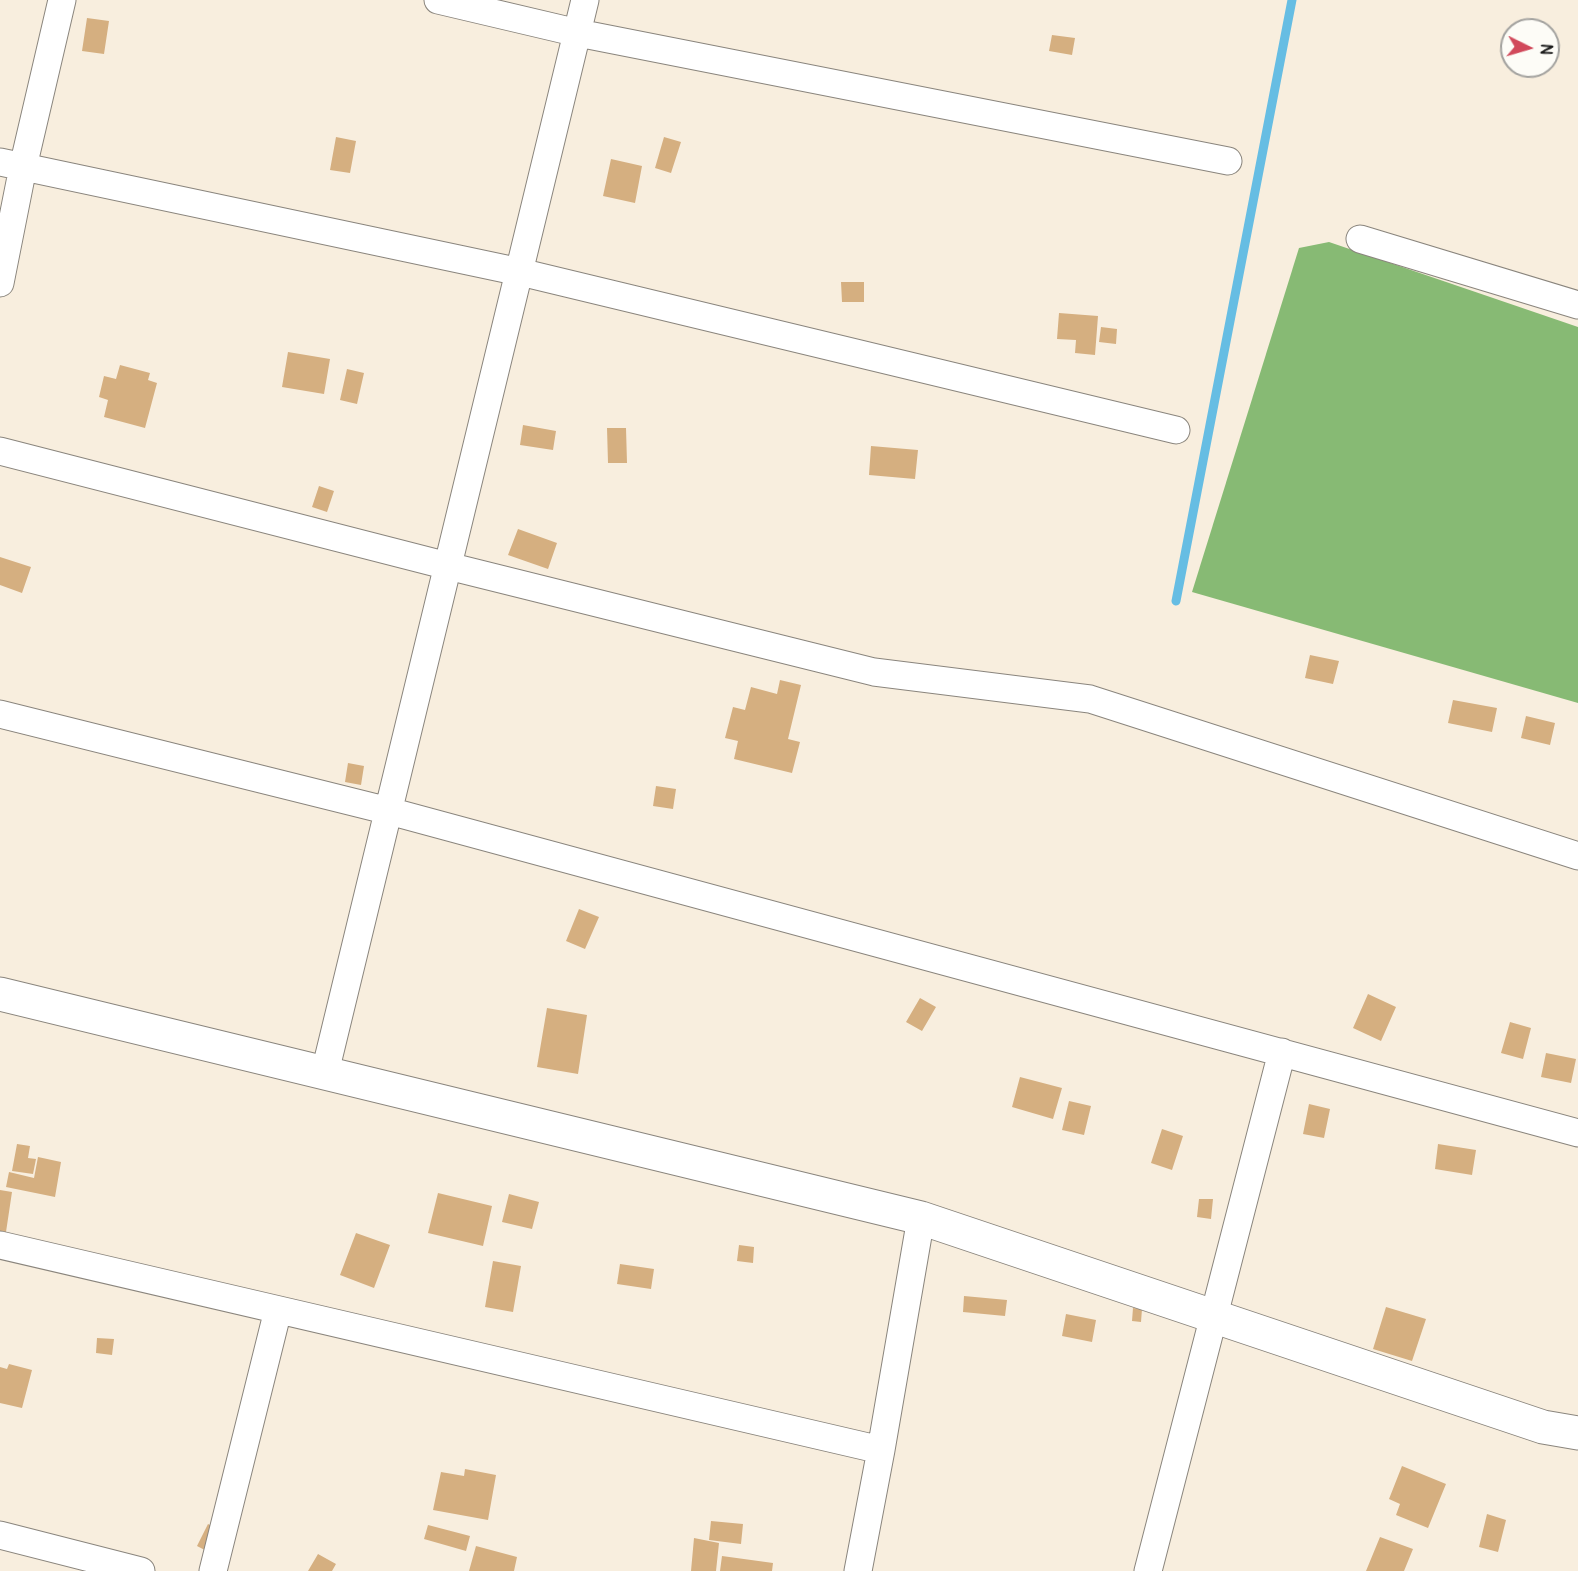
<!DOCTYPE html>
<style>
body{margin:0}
#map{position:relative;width:1578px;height:1571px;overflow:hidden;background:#f8eede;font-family:Pangolin,sans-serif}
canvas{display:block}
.north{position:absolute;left:1500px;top:18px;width:60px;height:60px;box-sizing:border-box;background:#fdfcf7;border:2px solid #a3a29f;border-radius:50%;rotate:95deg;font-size:16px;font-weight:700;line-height:24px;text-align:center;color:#1c1c1c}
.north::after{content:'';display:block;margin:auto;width:21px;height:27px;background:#d1495b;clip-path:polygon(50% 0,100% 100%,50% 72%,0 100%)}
</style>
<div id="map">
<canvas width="1578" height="1571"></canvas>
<div class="north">N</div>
</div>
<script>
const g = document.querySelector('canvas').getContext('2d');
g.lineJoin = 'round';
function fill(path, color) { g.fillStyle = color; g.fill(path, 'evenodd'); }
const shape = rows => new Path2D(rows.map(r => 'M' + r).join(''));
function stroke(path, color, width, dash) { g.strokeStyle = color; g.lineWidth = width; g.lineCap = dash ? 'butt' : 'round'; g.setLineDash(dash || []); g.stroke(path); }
fill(shape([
 [1329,242,1578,327,1578,703,1192,592,1299,248]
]), '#87ba74');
stroke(shape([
 [1176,601,1292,0]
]), '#66bde3', 9);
fill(shape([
 [87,18,109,21,104,54,82,51],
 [1052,35,1075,38,1072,55,1049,51],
 [336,137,356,141,350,173,330,170],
 [664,137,681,142,671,173,655,168],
 [611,159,642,166,635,203,603,196],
 [841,282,864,282,864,302,842,302],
 [1059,313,1098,316,1095,355,1075,353,1076,340,1057,339],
 [1101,327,1117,329,1116,344,1099,342],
 [288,352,330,359,324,394,282,387],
 [120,365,150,373,148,380,157,383,145,428,104,417,108,400,99,397,104,376,116,379],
 [347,369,364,373,357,404,340,400],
 [523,425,556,431,553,450,520,445],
 [607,428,626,428,627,463,608,463],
 [871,446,918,450,915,479,869,475],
 [319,486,334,491,327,512,312,507],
 [518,529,557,543,548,569,508,555],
 [0,557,31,567,22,593,0,585],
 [1310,655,1339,661,1333,684,1305,678],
 [780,680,801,685,788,739,800,742,792,773,734,759,738,741,725,738,733,707,745,710,751,687,777,694],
 [1453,700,1497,708,1492,732,1448,723],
 [1526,716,1555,723,1550,745,1521,738],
 [348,763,364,766,361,785,345,782],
 [656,786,676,789,673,809,653,806],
 [579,909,599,917,585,949,566,941],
 [1368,994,1396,1007,1381,1041,1353,1028],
 [920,998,936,1007,922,1031,906,1022],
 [547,1008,587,1015,578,1074,537,1067],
 [1510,1022,1531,1028,1523,1059,1501,1053],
 [1546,1053,1576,1059,1571,1083,1541,1077],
 [1020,1077,1062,1088,1053,1119,1012,1107],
 [1069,1101,1091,1106,1084,1135,1062,1130],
 [1309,1104,1330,1109,1324,1138,1303,1134],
 [1162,1129,1183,1136,1172,1170,1151,1163],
 [17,1144,30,1146,28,1158,36,1159,33,1174,12,1171],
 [1438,1144,1476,1150,1472,1175,1435,1169],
 [38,1157,61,1162,55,1197,6,1187,9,1172,34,1178],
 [0,1190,12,1192,6,1232,0,1231],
 [438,1193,492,1206,483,1246,428,1233],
 [509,1194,539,1202,532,1229,502,1222],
 [1199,1199,1213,1199,1211,1219,1197,1217],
 [356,1233,390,1245,374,1288,340,1275],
 [739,1245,754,1247,753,1263,737,1261],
 [493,1261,521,1266,513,1312,485,1307],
 [620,1264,654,1269,651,1289,617,1284],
 [964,1296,1007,1300,1005,1316,963,1312],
 [1386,1307,1426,1319,1412,1361,1373,1349],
 [1133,1308,1142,1309,1141,1322,1132,1321],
 [1066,1314,1096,1320,1092,1342,1062,1336],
 [97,1338,114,1339,112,1355,96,1353],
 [9,1364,32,1370,22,1408,0,1403,0,1367,7,1369],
 [1402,1466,1446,1484,1428,1528,1396,1515,1400,1504,1389,1499],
 [465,1469,496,1475,488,1520,433,1510,441,1472,464,1476],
 [1487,1514,1506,1520,1498,1552,1479,1547],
 [711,1521,743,1524,741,1544,709,1540],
 [208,1524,235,1538,224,1560,197,1546],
 [428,1525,470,1536,466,1551,424,1539],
 [1380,1537,1413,1549,1404,1571,1366,1571],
 [694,1538,719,1543,716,1571,691,1571],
 [476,1546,517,1557,514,1571,469,1571],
 [318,1554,336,1564,332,1571,308,1571],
 [722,1556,773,1563,772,1571,720,1571]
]), '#d5af80');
const minor = shape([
 [438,0,578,33,1228,161],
 [0,162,520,272,1176,430],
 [1360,239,1578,305],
 [0,283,23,167,62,0],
 [0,451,448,566,874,672,1090,699,1578,856],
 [0,714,389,811,1578,1133],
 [325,1072,585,0],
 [0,1245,881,1450],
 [0,1535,141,1571],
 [213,1571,278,1310],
 [858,1571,881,1450,921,1218],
 [1148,1571,1282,1052]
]);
const tertiary = shape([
 [0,994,921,1218,1543,1427,1578,1433]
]);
stroke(minor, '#8a857d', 29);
stroke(tertiary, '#8a857d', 35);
stroke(minor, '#fff', 27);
stroke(tertiary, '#fff', 33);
</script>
